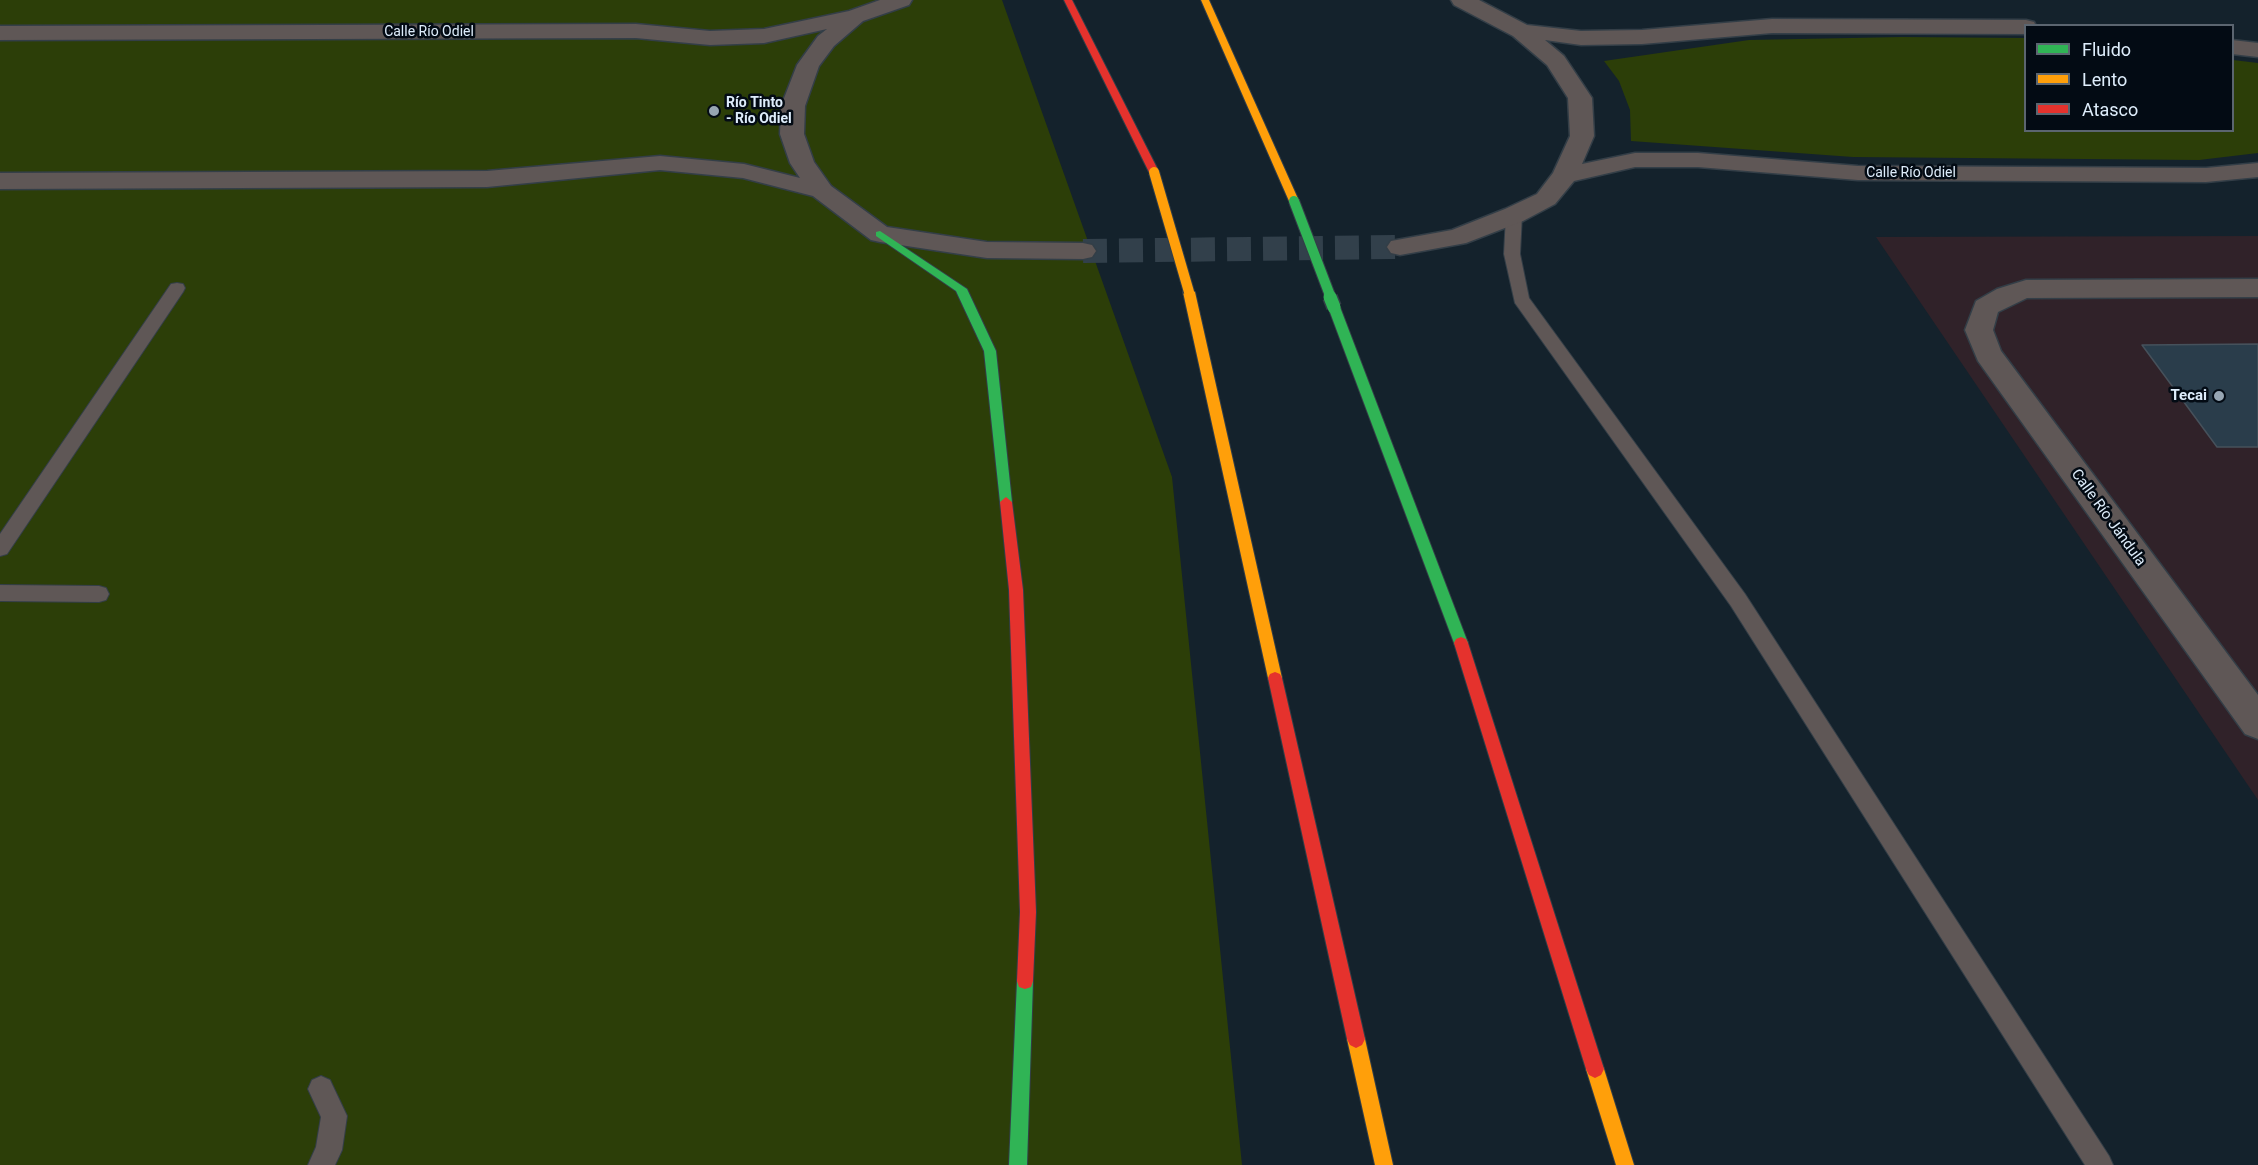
<!DOCTYPE html>
<meta charset="utf-8">
<style>
body{margin:0}
#map{position:relative;width:2258px;height:1165px;overflow:hidden;background:#14222c;font-family:Roboto,sans-serif}
canvas{display:block}
.legend{position:absolute;left:2024px;top:24px;width:210px;height:108px;box-sizing:border-box;background:#030b14;border:2px solid #5b6570;margin:0;padding:8px 10px;list-style:none;font-size:18px;color:#deedfb}
.legend li{display:flex;align-items:center;gap:12px;height:30px}
.legend b{width:30px;border:2px solid #5b6570}
</style>
<div id="map">
<canvas width="2258" height="1165"></canvas>
<ul class="legend">
<li><b style="height:8px;background:#30b455"></b>Fluido</li>
<li><b style="height:8px;background:#ff9f0a"></b>Lento</li>
<li><b style="height:8px;background:#e5322d"></b>Atasco</li>
</ul>
</div>
<script>
const g = document.querySelector('canvas').getContext('2d');
g.lineJoin = 'round';
function fill(path, color) { g.fillStyle = color; g.fill(path, 'evenodd'); }
const shape = rows => new Path2D(rows.map(r => 'M' + r).join(''));
function stroke(path, color, width, dash) { g.strokeStyle = color; g.lineWidth = width; g.lineCap = dash ? 'butt' : 'round'; g.setLineDash(dash || []); g.stroke(path); }
function write(font, color, halo, rows, align = 'center') {
  g.font = font + ' Roboto,sans-serif'; g.lineWidth = 5; g.setLineDash([]); g.textBaseline = 'middle'; g.strokeStyle = halo; g.fillStyle = color; for (const [text, x, y, turn = 0] of rows) {
    g.save(); g.translate(x, y); g.rotate((+turn || 0) * Math.PI / 180); g.textAlign = isNaN(turn) ? turn : align; if (halo) g.strokeText(text, 0, 0); g.fillText(text, 0, 0); g.restore();
  }
}
fill(shape([
 [2258,236,2258,800,1876,237]
]), '#302229');
fill(shape([
 [0,0,1002,0,1172,477,1242,1165,0,1165],
 [1902,37,2025,38,2026,130,2232,130,2233,60,2258,63,2258,153,2199,160,1853,157,1631,141,1630,110,1619,81,1604,61,1749,40]
]), '#2c3e08');
const building = shape([
 [2258,344,2258,447,2217,447,2142,345,2258,344]
]);
fill(building, '#2a3d4b');
stroke(building, '#46515b', 1.5);
stroke(shape([
 [1083,251,1400,247]
]), '#32404b', 24, [24, 12]);
const lane = shape([
 [1514,210,1522,215,1520,254,1529,298,1745,594,2109,1156,2113,1165,2085,1165,1731,606,1515,303,1504,254,1506,215,1514,210],
 [177,283,183,284,185,288,183,292,7,554,0,556,0,534,171,284,177,283],
 [0,585,99,586,106,588,109,594,106,600,99,602,0,601,0,585],
 [321,1076,330,1080,347,1116,342,1150,335,1165,308,1165,316,1147,321,1117,308,1089,312,1080,321,1076]
]);
const street = shape([
 [880,0,912,0,909,5,863,21,834,46,819,66,805,106,804,134,814,162,831,186,887,227,987,242,1083,243,1092,245,1096,251,1092,257,1083,259,987,258,880,242,871,240,813,196,743,178,660,170,487,187,0,189,0,173,487,171,660,156,744,164,800,178,790,163,780,134,781,106,797,65,818,36,827,29,764,43,710,45,636,38,0,40,0,26,636,24,710,31,764,29,849,11,880,0],
 [1451,0,1479,0,1527,25,1581,31,1642,30,1772,19,2026,20,2034,22,2036,26,2026,26,2026,34,1772,33,1642,44,1581,45,1545,40,1564,56,1592,98,1594,136,1582,164,1635,153,1698,153,1858,166,2206,168,2258,163,2258,177,2206,182,1858,180,1698,167,1635,167,1574,181,1555,204,1523,221,1466,243,1400,255,1391,253,1387,247,1391,241,1452,230,1505,209,1537,194,1553,173,1570,136,1568,98,1547,65,1513,36,1454,5,1451,0],
 [2232,40,2258,43,2258,57,2232,54,2232,40],
 [2258,279,2258,297,2027,298,1998,312,1993,330,2001,351,2258,695,2258,739,2245,734,1978,361,1965,330,1976,301,1997,289,2026,280,2258,279]
]);
const fast = shape([
 [880,231,967,289,996,351,1012,502,1011,505,1001,505,1000,502,984,351,956,291,876,236,876,232,880,231],
 [1334,303,1340,307,1468,643,1466,647,1461,649,1456,647,1454,643,1328,307,1334,303],
 [1025,973,1031,975,1033,981,1027,1165,1009,1165,1017,981,1019,975,1025,973]
]);
const slow = shape([
 [1201,0,1209,0,1299,201,1298,203,1290,203,1289,201,1201,0],
 [1189,288,1195,292,1282,678,1280,682,1275,684,1270,682,1268,678,1183,292,1189,288],
 [1356,1030,1362,1033,1365,1039,1393,1165,1375,1165,1347,1039,1350,1033,1356,1030],
 [1595,1060,1601,1063,1604,1069,1634,1165,1616,1165,1586,1069,1589,1063,1595,1060]
]);
const jam = shape([
 [1064,0,1072,0,1159,172,1158,174,1154,175,1149,172,1064,0],
 [1006,497,1012,502,1023,590,1036,912,1033,981,1031,987,1025,989,1019,987,1017,981,1020,912,1009,590,1000,502,1006,497],
 [1461,637,1466,639,1468,643,1604,1069,1601,1075,1595,1078,1589,1075,1586,1069,1454,643,1456,639,1461,637],
 [1275,672,1280,674,1282,678,1365,1039,1362,1045,1356,1048,1350,1045,1347,1039,1268,678,1270,674,1275,672]
]);
stroke(lane, '#333e47', 2);
stroke(street, '#333e47', 3);
stroke(fast, '#333e47', 2);
stroke(slow, '#333e47', 2);
stroke(jam, '#333e47', 2);
fill(lane, '#5f5756');
fill(street, '#5f5756');
fill(fast, '#30b455');
fill(slow, '#ff9f0a');
fill(jam, '#e5322d');
const fastBridgeFar1 = shape([
 [1294,201,1331,298]
]);
const fastBridge = shape([
 [1330,297,1334,307]
]);
const slowBridge = shape([
 [1154,172,1189,292]
]);
stroke(fastBridgeFar1, '#333e47', 12, []);
stroke(fastBridge, '#333e47', 16, []);
stroke(slowBridge, '#333e47', 12, []);
stroke(fastBridgeFar1, '#30b455', 10);
stroke(fastBridge, '#30b455', 13);
stroke(slowBridge, '#ff9f0a', 10);
for (const [x, y, r, color] of [
 [714,111,6,"#97a6b3"],
 [2219,396,6,"#97a6b3"]
]) { const dot = new Path2D(); dot.arc(x, y, r, 0, 2 * Math.PI); g.fillStyle = color; g.fill(dot); stroke(dot, '#030b14', 2); }
write('14px', '#deedfb', '#030b14', [
 ["Calle Río Odiel",429,32],
 ["Calle Río Odiel",1911,173]
]);
write('bold 14px', '#deedfb', '#030b14', [
 ["Río Tinto",726,103],
 ["- Río Odiel",726,119]
], 'left');
write('bold 15px', '#deedfb', '#030b14', [
 ["Tecai",2207,396]
], 'right');
write('15px', '#deedfb', '#030b14', [
 ["Calle Río Jándula",2108,518,54]
]);
</script>
